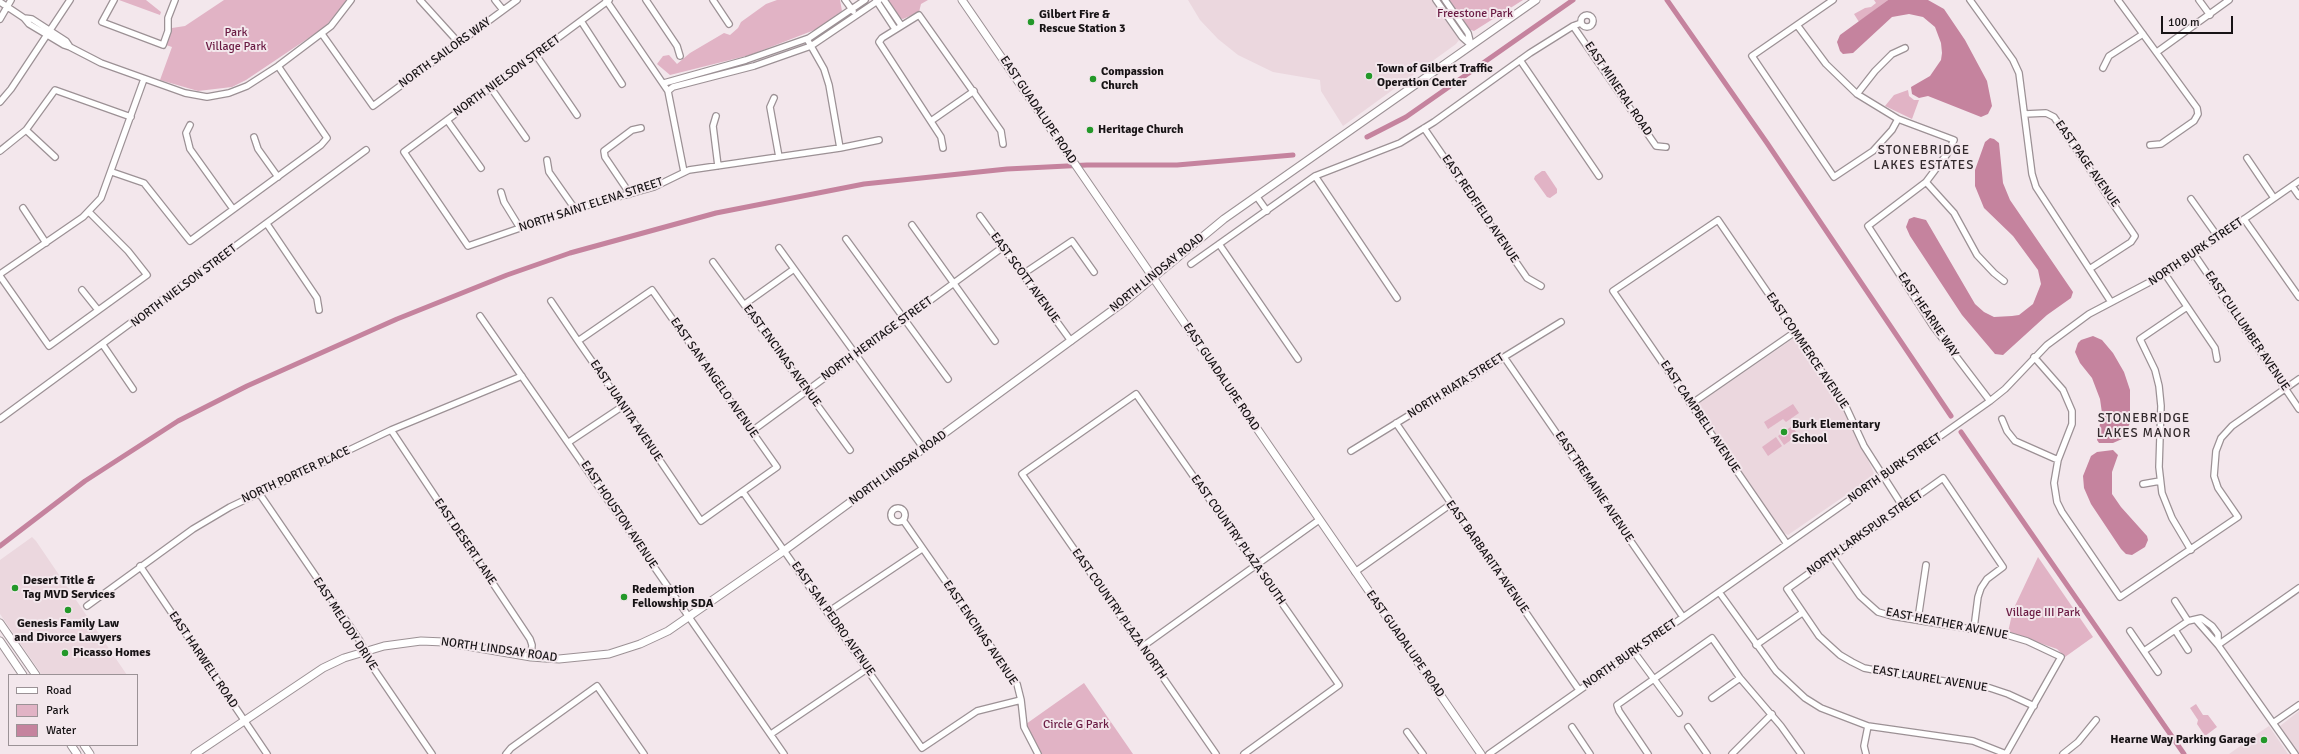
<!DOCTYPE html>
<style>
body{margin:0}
#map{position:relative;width:2299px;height:754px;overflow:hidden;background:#f3e7ec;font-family:Signika,sans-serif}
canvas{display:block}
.legend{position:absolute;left:8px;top:674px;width:130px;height:72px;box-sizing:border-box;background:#f3e7ec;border:1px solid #9b9296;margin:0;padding:5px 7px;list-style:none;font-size:12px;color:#171315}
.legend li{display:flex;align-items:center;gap:8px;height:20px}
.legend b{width:20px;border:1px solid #9b9296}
.scale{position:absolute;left:2161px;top:16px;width:72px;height:18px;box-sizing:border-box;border:2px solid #171315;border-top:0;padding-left:5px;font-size:12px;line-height:14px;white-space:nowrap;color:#171315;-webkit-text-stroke:3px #f3e7ec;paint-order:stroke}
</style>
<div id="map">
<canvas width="2299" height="754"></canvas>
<ul class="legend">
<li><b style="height:5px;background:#fff"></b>Road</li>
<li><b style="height:11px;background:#e1b3c5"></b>Park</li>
<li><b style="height:11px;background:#c5839e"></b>Water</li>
</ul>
<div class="scale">100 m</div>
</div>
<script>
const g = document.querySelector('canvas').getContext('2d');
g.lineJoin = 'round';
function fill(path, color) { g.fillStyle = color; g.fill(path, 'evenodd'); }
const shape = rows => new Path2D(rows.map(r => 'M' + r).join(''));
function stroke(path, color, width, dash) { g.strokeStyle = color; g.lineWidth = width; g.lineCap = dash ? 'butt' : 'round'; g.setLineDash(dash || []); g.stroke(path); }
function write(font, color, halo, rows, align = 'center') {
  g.font = font + ' Signika,sans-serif'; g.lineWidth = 4; g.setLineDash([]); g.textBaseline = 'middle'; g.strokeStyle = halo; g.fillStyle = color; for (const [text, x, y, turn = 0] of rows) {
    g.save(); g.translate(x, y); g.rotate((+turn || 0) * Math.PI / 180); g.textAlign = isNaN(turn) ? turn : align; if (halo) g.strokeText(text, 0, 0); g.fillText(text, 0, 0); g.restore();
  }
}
fill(shape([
 [1188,0,1434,0,1459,40,1456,44,1343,126,1321,91,1320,80,1273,72,1238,55,1218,39,1200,20],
 [1794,338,1847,415,1874,473,1872,477,1788,535,1782,532,1696,405],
 [32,537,36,541,127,675,42,675,0,614,0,560],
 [2299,711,2299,754,2280,726],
 [2269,726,2288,754,2229,754,2260,732]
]), '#ebd7de');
fill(shape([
 [119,0,146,0,161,12,160,15],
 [224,0,347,0,325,27,246,80,232,87,198,91,160,80,172,47,166,45,172,28,185,26],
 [777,0,840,0,842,11,817,29,750,55,670,75,657,64,663,56,669,55,677,64,690,53,724,33,730,35,738,28,741,22,766,4],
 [888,0,928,0,921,4,919,12,903,19,899,18],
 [1448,0,1523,0,1474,31,1468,29],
 [1874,0,1888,0,1859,22,1854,14,1865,8,1871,7,1876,3],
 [1908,90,1909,96,1914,100,1919,100,1912,119,1885,106,1894,95],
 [1542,171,1545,171,1557,189,1557,193,1550,198,1547,197,1534,179,1535,176],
 [1793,404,1799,413,1786,422,1783,419,1768,429,1764,422],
 [1792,426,1798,435,1784,445,1778,436],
 [1776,437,1782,446,1768,456,1762,447],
 [2038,557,2093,637,2065,657,2057,649,2008,632,2013,610],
 [1084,683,1133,754,1040,754,1029,734,1026,724],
 [2196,704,2203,715,2208,715,2217,727,2205,736,2197,724,2198,720,2190,708]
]), '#e1b3c5');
fill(shape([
 [1888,0,1928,0,1944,9,1965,40,1987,81,1992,106,1988,114,1981,117,1928,96,1919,98,1912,94,1911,87,1930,76,1941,60,1942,53,1941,43,1935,27,1923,17,1909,14,1892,17,1853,53,1843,54,1840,51,1837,42,1840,35],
 [1990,138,1994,139,1999,143,2003,183,2010,200,2073,292,2071,298,2047,315,2003,355,1995,354,1962,315,1910,236,1906,227,1909,219,1914,217,1926,220,1975,304,1984,312,1994,317,2012,316,2019,315,2033,304,2041,284,2038,270,2013,236,1984,208,1975,186,1975,170,1985,142],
 [2093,336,2102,340,2113,353,2124,372,2130,390,2130,423,2122,439,2113,443,2099,443,2097,440,2102,413,2100,399,2092,378,2080,363,2075,352,2078,343,2081,340],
 [2113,450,2118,455,2112,472,2112,494,2121,507,2147,536,2148,540,2145,547,2132,555,2126,554,2121,549,2091,504,2084,488,2083,476,2091,456,2097,452]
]), '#c5839e');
stroke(shape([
 [1667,0,1767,143,1951,416],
 [1367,137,1406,117,1573,0],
 [1961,432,2184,754],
 [0,546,85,481,178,421,247,386,397,319,507,275,570,253,716,213,864,184,1007,169,1087,165,1177,165,1293,155]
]), '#c5839e', 5);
const minor = shape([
 [114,0,102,22,163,45,168,31,168,18,175,0],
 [420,0,459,43],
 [495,0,503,10],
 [606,0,668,91,684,172],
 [609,0,404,152,468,246,575,209,654,187,689,170,840,148,879,140],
 [646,0,677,46,680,56],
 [713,0,729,24],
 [845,0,853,11],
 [876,0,895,29],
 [884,0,901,25],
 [1436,0,1462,37,1471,45],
 [1445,0,1468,33,1471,45],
 [1833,0,1752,56,1834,177,1873,151,1892,130,1898,119],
 [1970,0,2013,60,2019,73,2032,174,2036,187,2111,302],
 [2118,0,2197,108,2198,114,2194,121,2161,144,2150,145],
 [2199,0,2210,15],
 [0,2,24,18,29,24,64,45,70,47],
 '1581 21a6 6 0 1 1 12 0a6 6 0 1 1-12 0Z',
 [24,18,32,19,66,41,70,47,101,63,185,93,207,97,229,93,247,86,278,66,331,26,351,0],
 [0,19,11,0],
 [581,21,622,84],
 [1797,25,1826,64,1857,94,1898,119,1954,140,1947,154,1926,182,1868,226,1933,326,1990,401],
 [1573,26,1656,146,1666,147],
 [322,34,373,106,517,0],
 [807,39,824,69,829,85,840,148],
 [2157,52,2229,0],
 [536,55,577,115],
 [1520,60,1599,176],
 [2103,68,2109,56,2143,34],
 [664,83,746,60,809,38,865,0],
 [491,88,526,138],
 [668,91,673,87,754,66,811,46,879,0],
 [1857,94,1875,71,1892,54,1905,48],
 [774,98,770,107,779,157],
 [0,102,11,89,70,0],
 [2025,114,2046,113,2054,117,2135,236,2131,242,2091,268],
 [716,116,713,126,718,166],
 [447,120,481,168],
 [931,121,974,91],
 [190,125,186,133,190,149,233,209],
 [1424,128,1527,278,1541,286],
 [26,130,55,157],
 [254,137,258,149,278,177],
 [943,148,941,137,879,42,882,38,919,15,1001,131,1003,144],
 [0,151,26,130,55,90,131,117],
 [2247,158,2274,198],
 [547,160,549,172,575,209],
 [112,172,144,183,190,241,321,145,327,138,278,66],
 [1315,176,1397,298],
 [1926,182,1954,213,1977,255,1994,273,2004,281],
 [2292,186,2299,196],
 [501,192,504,202,520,228],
 [630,194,605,157,604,151,632,130,641,128],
 [1257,197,1267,211],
 [2191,199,2218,237],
 [23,208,46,243],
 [980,216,1071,341],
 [2244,219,2299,297],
 [267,224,317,298,319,310],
 [912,225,995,341],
 [846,239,948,379],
 [1219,244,1298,359],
 [779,248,924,449],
 [2194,254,2299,409],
 [713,262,850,450],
 [1191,264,1315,176,1400,143,1434,122,1530,53,1573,26,1581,23],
 [0,274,83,217,101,198,144,79],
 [1023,274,1072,241,1094,272],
 [2165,274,2215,348,2217,359],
 [0,276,49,346,147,275,128,251,89,212],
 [82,290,98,310],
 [551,301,578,341,623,406,701,521,777,467,652,290,578,341],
 [745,304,794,269],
 [2187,307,2140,339,2155,370,2159,386,2161,406,2159,467,2162,493,2172,518,2191,550],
 [480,316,784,754],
 [103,345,133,389],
 [1504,357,1683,617],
 [2034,357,2063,390,2072,411,2072,424,2058,460,2054,483,2057,502,2062,512,2120,597,2238,517,2218,488,2214,476,2216,451,2221,438,2232,426,2299,379],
 [1691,404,1795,332],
 [0,419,366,150],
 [2002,419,2007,431,2015,441,2058,460],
 [1396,423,1579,690],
 [391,430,530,639,532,645,531,657],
 [752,431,1003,247],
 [569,442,623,406],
 [1351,451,1561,322],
 [2143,484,2160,481],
 [743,492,922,748,977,711,1021,700],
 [259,493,360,641,372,666,432,754],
 '891 515a7 7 0 1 1 14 0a7 7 0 1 1-14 0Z',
 [903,520,1017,684,1021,700,1024,727,1038,754],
 [1787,544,1613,291,1718,220,1846,407,1864,446,1903,507],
 [1832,556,1860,596,1878,612,1892,616,2007,635,2027,641,2061,657,2006,754],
 [140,566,267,754],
 [1355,572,1451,504],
 [1719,592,1776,671,1805,698,1821,708,1868,726,1973,741,2006,754],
 [2175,601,2188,621],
 [87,606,193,529,230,507,391,430,522,376],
 [828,612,922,549],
 [1918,619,1926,565],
 [1974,628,1978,597,1981,588,1987,579,2003,567,1943,478,1787,589,1819,636,1840,655,1852,662,1864,668,1885,672,1990,688,2008,694,2034,706],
 [2175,630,2188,650],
 [2130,631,2158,672],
 [1756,645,1802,613],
 [1142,647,1319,520],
 [2144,651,2188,621,2201,618,2212,626,2218,634,2218,645,2197,621],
 [1634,652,1679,713],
 [1712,698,1740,678],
 [2273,723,2299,705],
 [1572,727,1590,754],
 [1688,727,1707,754],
 [1407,732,1423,754],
 [771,734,867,669],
 [506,754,511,748,597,686,644,754],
 [1216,754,1022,474,1136,394,1339,685,1244,754],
 [1489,754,1990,401,2005,389,2047,345,2089,314,2165,274,2299,181],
 [1648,754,1619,711,1617,705,1712,638,1740,678,1781,726,1801,754],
 [1732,754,1772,714],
 [1866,754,1864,746,1868,726],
 [2063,754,2078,742,2096,720],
 [2295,754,2218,645,2299,588]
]);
const major = shape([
 [962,0,1481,754],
 [0,623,36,675],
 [0,641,23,675],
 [71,745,77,754],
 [84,745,90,754],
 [195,754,323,668,344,658,384,646,421,641,444,642,531,657,559,659,609,654,640,644,668,631,785,550,1125,301,1224,219,1536,0]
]);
stroke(minor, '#9c9195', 8);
stroke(major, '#9c9195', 9);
stroke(minor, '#fff', 5.5);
stroke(major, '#fff', 7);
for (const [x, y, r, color] of [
 [1031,22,4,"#239829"],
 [1369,76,4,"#239829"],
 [1093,79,4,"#239829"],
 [1090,130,4,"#239829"],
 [1784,432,4,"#239829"],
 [15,588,4,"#239829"],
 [624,597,4,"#239829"],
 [68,610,4,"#239829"],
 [65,653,4,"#239829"],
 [2264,740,4,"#239829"]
]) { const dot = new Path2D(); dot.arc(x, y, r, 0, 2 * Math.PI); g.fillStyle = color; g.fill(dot); stroke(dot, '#f3e7ec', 1.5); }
write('12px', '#6a1b43', '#f3e7ec', [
 ["Freestone Park",1475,14],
 ["Park",236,33],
 ["Village Park",236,47],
 ["Village III Park",2043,613],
 ["Circle G Park",1076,725]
]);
write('bold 12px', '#171315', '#f3e7ec', [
 ["Gilbert Fire &",1039,15],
 ["Rescue Station 3",1039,29],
 ["Town of Gilbert Traffic",1377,69],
 ["Operation Center",1377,83],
 ["Compassion",1101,72],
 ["Church",1101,86],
 ["Heritage Church",1098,130],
 ["Burk Elementary",1792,425],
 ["School",1792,439],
 ["Desert Title &",23,581],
 ["Tag MVD Services",23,595],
 ["Redemption",632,590],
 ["Fellowship SDA",632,604],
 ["Genesis Family Law",68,624,"center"],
 ["and Divorce Lawyers",68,638,"center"],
 ["Picasso Homes",73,653],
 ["Hearne Way Parking Garage",2256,740,"right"]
], 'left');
write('12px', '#171315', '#f3e7ec', [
 ["NORTH SAILORS WAY",445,53,-36],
 ["NORTH NIELSON STREET",507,76,-36],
 ["EAST MINERAL ROAD",1618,89,56],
 ["EAST GUADALUPE ROAD",1038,110,56],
 ["EAST PAGE AVENUE",2087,164,55],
 ["NORTH SAINT ELENA STREET",591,205,-18],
 ["EAST REDFIELD AVENUE",1480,209,56],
 ["NORTH BURK STREET",2196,252,-34],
 ["NORTH LINDSAY ROAD",1157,273,-39],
 ["EAST SCOTT AVENUE",1025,278,54],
 ["NORTH NIELSON STREET",184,286,-37],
 ["EAST HEARNE WAY",1928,315,56],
 ["EAST CULLUMBER AVENUE",2247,331,56],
 ["NORTH HERITAGE STREET",877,339,-36],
 ["EAST COMMERCE AVENUE",1807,351,56],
 ["EAST ENCINAS AVENUE",782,356,54],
 ["EAST GUADALUPE ROAD",1221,377,56],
 ["EAST SAN ANGELO AVENUE",714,378,55],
 ["NORTH RIATA STREET",1456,386,-32],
 ["EAST JUANITA AVENUE",626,411,56],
 ["EAST CAMPBELL AVENUE",1700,417,56],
 ["NORTH LINDSAY ROAD",898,468,-36],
 ["NORTH BURK STREET",1895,468,-35],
 ["NORTH PORTER PLACE",296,475,-25],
 ["EAST TREMAINE AVENUE",1594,487,56],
 ["EAST HOUSTON AVENUE",619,515,56],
 ["NORTH LARKSPUR STREET",1865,533,-35],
 ["EAST COUNTRY PLAZA SOUTH",1238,540,55],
 ["EAST DESERT LANE",465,542,56],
 ["EAST BARBARITA AVENUE",1487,557,55],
 ["EAST COUNTRY PLAZA NORTH",1119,614,55],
 ["EAST SAN PEDRO AVENUE",833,619,55],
 ["EAST MELODY DRIVE",345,624,57],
 ["EAST HEATHER AVENUE",1947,624,11],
 ["EAST ENCINAS AVENUE",980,633,56],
 ["EAST GUADALUPE ROAD",1405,644,55],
 ["NORTH LINDSAY ROAD",499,650,8],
 ["NORTH BURK STREET",1630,654,-35],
 ["EAST HARWELL ROAD",203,660,56],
 ["EAST LAUREL AVENUE",1930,679,9]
]);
g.letterSpacing = '1px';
write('13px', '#332a2d', '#f3e7ec', [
 ["STONEBRIDGE",1924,151],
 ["LAKES ESTATES",1924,166],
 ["STONEBRIDGE",2144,419],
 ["LAKES MANOR",2144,434]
]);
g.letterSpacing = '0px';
</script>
